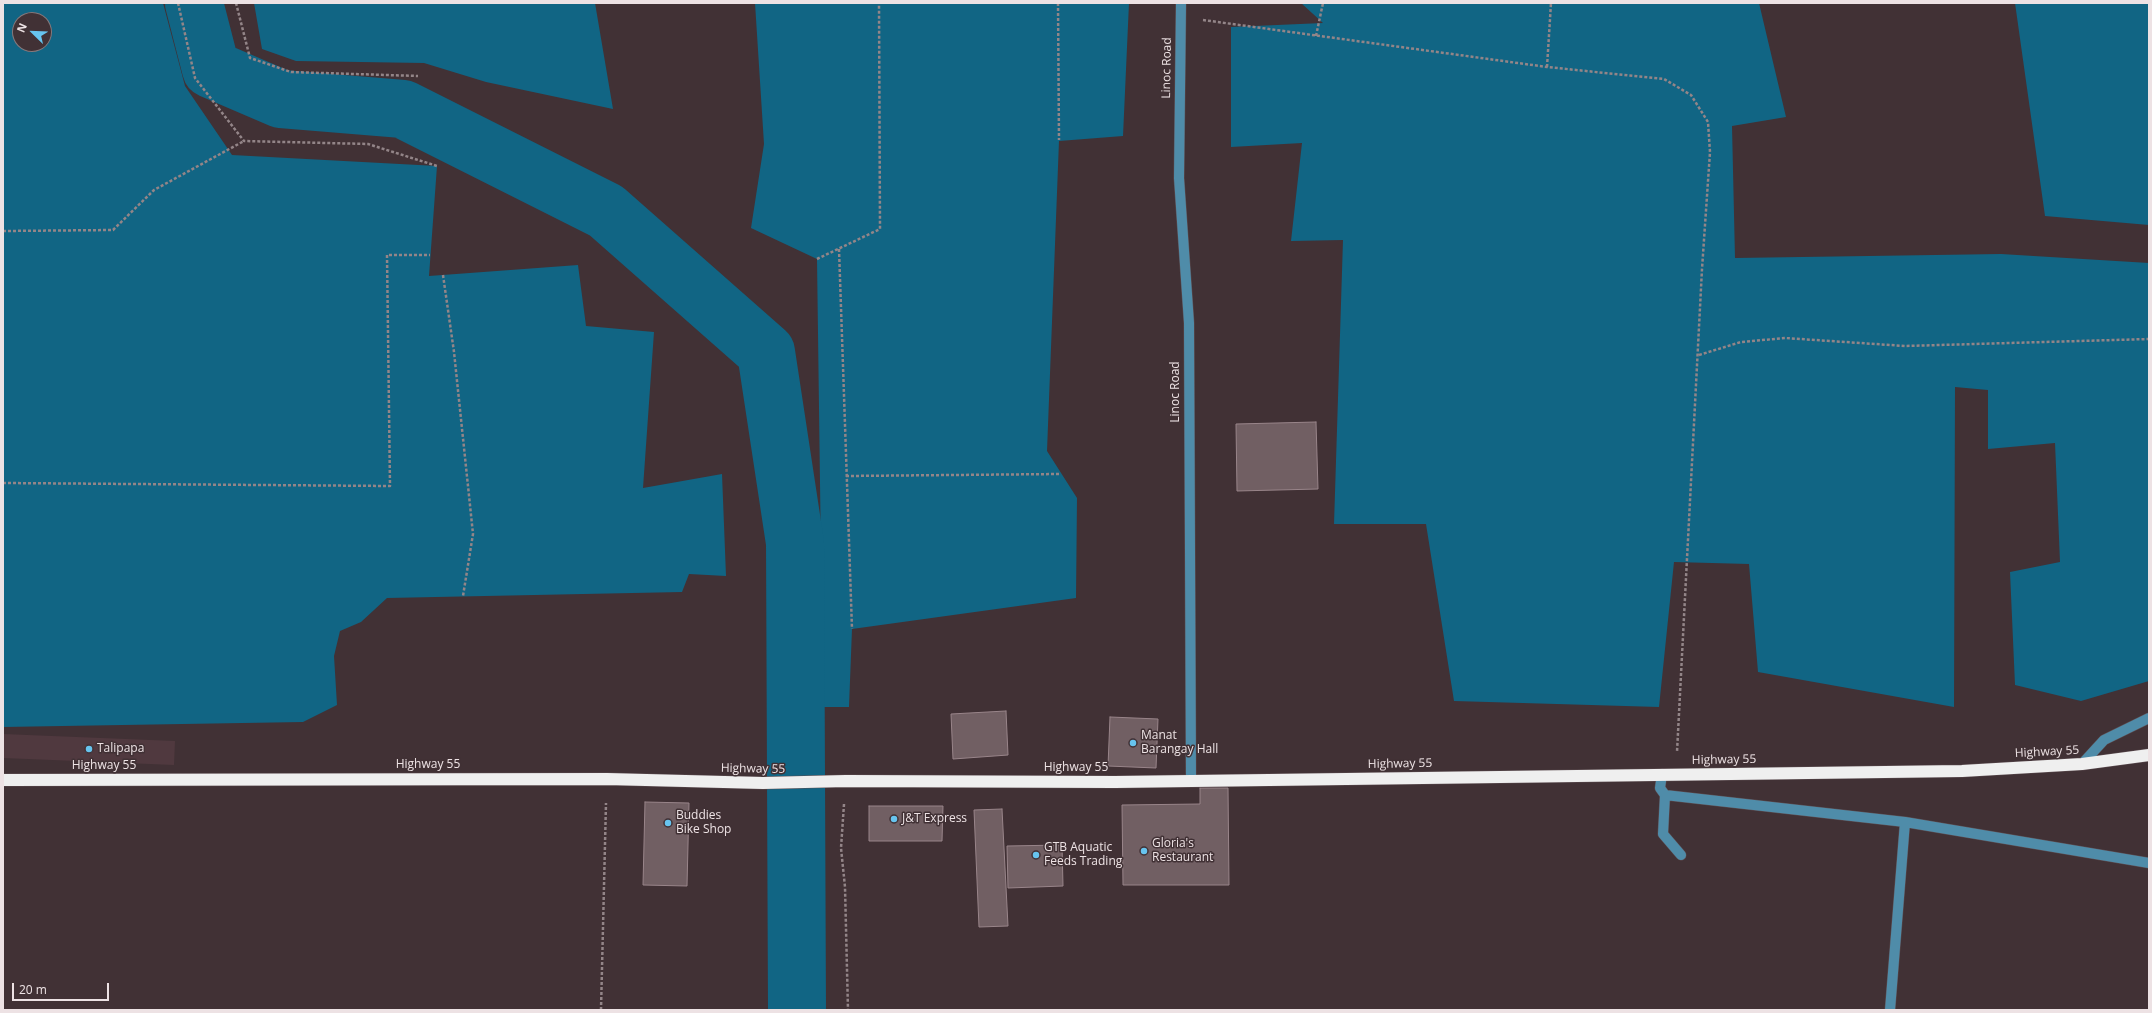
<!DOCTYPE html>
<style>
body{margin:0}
#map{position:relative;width:2152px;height:1013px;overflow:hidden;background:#413135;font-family:"Open Sans",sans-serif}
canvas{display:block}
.frame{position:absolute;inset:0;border:4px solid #ede2e4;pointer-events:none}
.north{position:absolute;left:12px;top:12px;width:40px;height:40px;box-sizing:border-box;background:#413135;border:1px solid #86787b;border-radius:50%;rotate:293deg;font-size:11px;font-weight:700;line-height:16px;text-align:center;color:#ede2e4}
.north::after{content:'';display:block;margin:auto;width:14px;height:18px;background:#67c4ef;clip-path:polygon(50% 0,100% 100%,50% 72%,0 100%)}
.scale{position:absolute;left:12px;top:983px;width:97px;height:18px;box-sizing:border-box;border:2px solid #ede2e4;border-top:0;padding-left:5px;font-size:12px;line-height:14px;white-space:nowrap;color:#ede2e4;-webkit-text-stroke:3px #413135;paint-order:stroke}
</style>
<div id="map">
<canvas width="2152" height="1013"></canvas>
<div class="frame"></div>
<div class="north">N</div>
<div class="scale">20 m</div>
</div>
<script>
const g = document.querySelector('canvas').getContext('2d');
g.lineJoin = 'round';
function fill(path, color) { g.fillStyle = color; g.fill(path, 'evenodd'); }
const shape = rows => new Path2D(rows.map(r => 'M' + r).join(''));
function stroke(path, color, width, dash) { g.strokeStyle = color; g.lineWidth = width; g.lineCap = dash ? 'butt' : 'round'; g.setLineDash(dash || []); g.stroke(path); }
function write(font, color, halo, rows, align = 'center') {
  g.font = font + ' "Open Sans",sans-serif'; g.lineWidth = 3; g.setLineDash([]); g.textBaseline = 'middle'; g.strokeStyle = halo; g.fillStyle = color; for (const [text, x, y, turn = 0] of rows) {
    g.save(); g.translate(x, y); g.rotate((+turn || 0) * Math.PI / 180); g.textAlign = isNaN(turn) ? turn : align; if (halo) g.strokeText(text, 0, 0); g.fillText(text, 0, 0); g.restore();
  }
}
fill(shape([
 [3,734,175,741,174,765,3,758]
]), '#50393f');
fill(shape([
 [3,3,163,3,185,86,232,155,437,166,429,276,578,265,586,326,654,332,643,488,722,474,726,576,689,574,682,592,387,598,361,622,340,631,334,656,337,705,303,722,3,727],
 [20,20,44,20,44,44,20,44],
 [254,3,595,3,613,109,486,82,424,63,296,61,262,49],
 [755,3,1129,3,1123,136,1059,141,1047,451,1077,498,1076,598,852,629,849,707,823,707,817,259,751,228,764,144],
 [1301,3,1759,3,1786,117,1732,126,1735,258,2001,254,2149,263,2149,681,2081,701,2015,685,2010,572,2060,562,2055,443,1988,449,1988,390,1955,387,1954,707,1758,672,1749,564,1674,562,1659,707,1454,701,1426,524,1334,524,1343,240,1291,241,1302,143,1231,147,1231,27,1323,23],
 [2015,3,2149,3,2149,225,2045,216]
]), '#116584');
stroke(shape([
 [194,3,211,69,281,99,403,109,606,211,766,352,795,543,797,1010]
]), '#116584', 58);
const building = shape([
 [1316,422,1318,489,1237,491,1236,424,1316,422],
 [1006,711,1008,755,953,759,951,714,1006,711],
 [1110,717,1158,719,1156,768,1108,766,1110,717],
 [1200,788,1228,788,1229,885,1123,885,1122,805,1200,804,1200,788],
 [645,802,689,803,687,886,643,885,645,802],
 [869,806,943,806,942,841,869,841,869,806],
 [1002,809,1008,926,979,927,974,810,1002,809],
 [1062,845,1063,886,1008,888,1007,846,1062,845]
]);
fill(building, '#715f63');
stroke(building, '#99858a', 1);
const minor = shape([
 [1181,3,1179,178,1189,323,1191,780],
 [2082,764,2104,740,2149,718],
 [1662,774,1660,788,1665,795,1663,834,1681,855],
 [1665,795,1905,822,2149,863],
 [1890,1010,1905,822]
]);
const highway = shape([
 [3,780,607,779,763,783,846,781,1115,782,1962,771,2082,764,2149,755]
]);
stroke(minor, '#5d4d51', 11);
stroke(highway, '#5d4d51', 13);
stroke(shape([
 [178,3,195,78,244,141,368,144,437,166],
 [236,3,250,58,291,72,418,76],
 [1058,3,1059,140],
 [1203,20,1547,67,1664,79,1691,95,1708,122,1710,152,1702,269,1677,752],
 [1316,36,1323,3],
 [1547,67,1551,3],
 [3,231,113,230,154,190,244,141],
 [839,249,852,629],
 [817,259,880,229,879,3],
 [443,275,454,352,473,534,463,596],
 [1699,355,1741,342,1785,338,1905,346,2149,339],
 [846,476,1061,474],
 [3,483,390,486,387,255,430,255],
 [844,804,841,848,845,887,848,1010],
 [601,1010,606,803]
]), '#938588', 2.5, [3, 2]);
stroke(minor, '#4f8ca9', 10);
stroke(highway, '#efefef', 12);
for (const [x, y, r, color] of [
 [1133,743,4,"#67c4ef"],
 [89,749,4,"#67c4ef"],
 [894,819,4,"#67c4ef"],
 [668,823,4,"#67c4ef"],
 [1144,851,4,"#67c4ef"],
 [1036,855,4,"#67c4ef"]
]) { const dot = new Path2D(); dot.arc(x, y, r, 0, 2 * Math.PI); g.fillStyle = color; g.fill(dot); stroke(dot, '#413135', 1.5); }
write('12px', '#ede2e4', '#413135', [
 ["Linoc Road",1167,68,-89],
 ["Linoc Road",1176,392,-90],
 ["Highway 55",2047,752,-3],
 ["Highway 55",1724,760,-1],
 ["Highway 55",1400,764,-1],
 ["Highway 55",428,765],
 ["Highway 55",104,766],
 ["Highway 55",1076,768],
 ["Highway 55",753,769,1]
]);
write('12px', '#ede2e4', '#413135', [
 ["Manat",1141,736],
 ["Barangay Hall",1141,750],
 ["Talipapa",97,749],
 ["Buddies",676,816],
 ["Bike Shop",676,830],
 ["J&T Express",902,819],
 ["Gloria's",1152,844],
 ["Restaurant",1152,858],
 ["GTB Aquatic",1044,848],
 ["Feeds Trading",1044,862]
], 'left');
</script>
